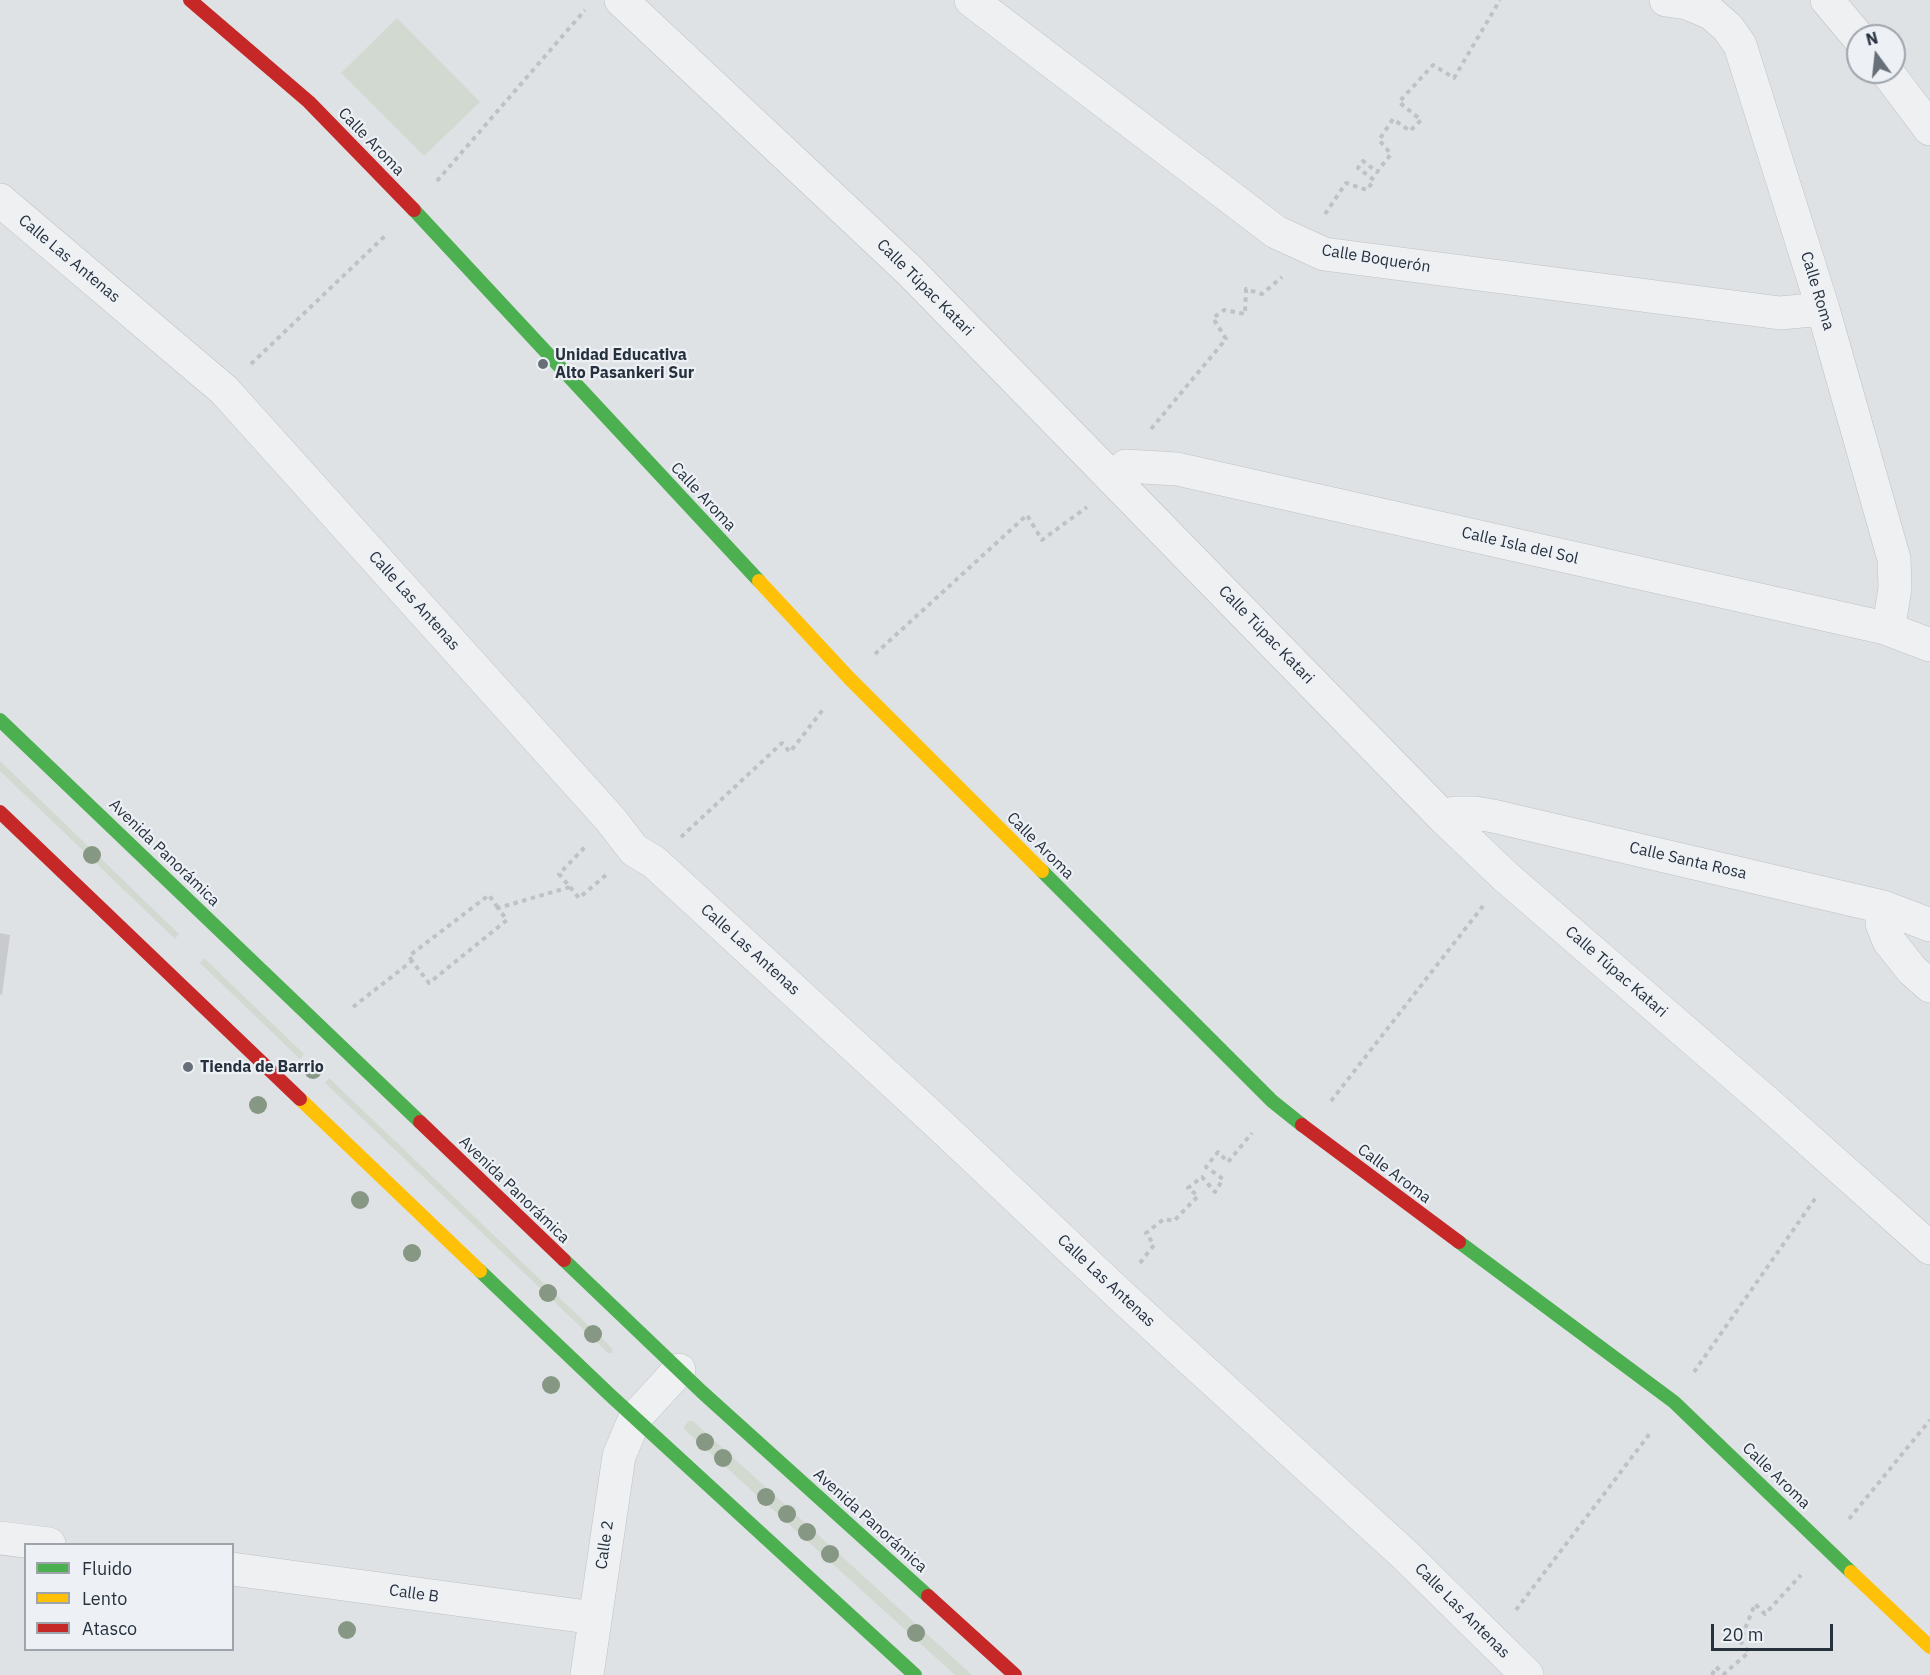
<!DOCTYPE html>
<meta charset="utf-8">
<style>
body{margin:0}
#map{position:relative;width:1930px;height:1675px;overflow:hidden;background:#dfe2e5;font-family:"IBM Plex Sans",sans-serif}
canvas{display:block}
.legend{position:absolute;left:24px;top:1543px;width:210px;height:108px;box-sizing:border-box;background:#edf1f5;border:2px solid #9ea4ac;margin:0;padding:8px 10px;list-style:none;font-size:18px;color:#27313e}
.legend li{display:flex;align-items:center;gap:12px;height:30px}
.legend b{width:30px;border:2px solid #9ea4ac}
.north{position:absolute;left:1846px;top:24px;width:60px;height:60px;box-sizing:border-box;background:#edf1f5;border:2px solid #9ea4ac;border-radius:50%;rotate:345deg;font-size:16px;font-weight:700;line-height:24px;text-align:center;color:#27313e}
.north::after{content:'';display:block;margin:auto;width:21px;height:27px;background:#676f78;clip-path:polygon(50% 0,100% 100%,50% 72%,0 100%)}
.scale{position:absolute;left:1711px;top:1624px;width:122px;height:27px;box-sizing:border-box;border:3px solid #27313e;border-top:0;padding-left:8px;font-size:18px;line-height:21px;white-space:nowrap;color:#27313e;-webkit-text-stroke:4px #edf1f5;paint-order:stroke}
</style>
<div id="map">
<canvas width="1930" height="1675"></canvas>
<ul class="legend">
<li><b style="height:8px;background:#4caf50"></b>Fluido</li>
<li><b style="height:8px;background:#ffc107"></b>Lento</li>
<li><b style="height:8px;background:#c62828"></b>Atasco</li>
</ul>
<div class="north">N</div>
<div class="scale">20 m</div>
</div>
<script>
const g = document.querySelector('canvas').getContext('2d');
g.lineJoin = 'round';
function fill(path, color) { g.fillStyle = color; g.fill(path, 'evenodd'); }
const shape = rows => new Path2D(rows.map(r => 'M' + r).join(''));
function stroke(path, color, width, dash) { g.strokeStyle = color; g.lineWidth = width; g.lineCap = dash ? 'butt' : 'round'; g.setLineDash(dash || []); g.stroke(path); }
function write(font, color, halo, rows, align = 'center') {
  g.font = font + ' "IBM Plex Sans",sans-serif'; g.lineWidth = 4.5; g.setLineDash([]); g.textBaseline = 'middle'; g.strokeStyle = halo; g.fillStyle = color; for (const [text, x, y, turn = 0] of rows) {
    g.save(); g.translate(x, y); g.rotate((+turn || 0) * Math.PI / 180); g.textAlign = isNaN(turn) ? turn : align; if (halo) g.strokeText(text, 0, 0); g.fillText(text, 0, 0); g.restore();
  }
}
fill(shape([
 [397,18,480,102,424,156,341,73],
 [0,761,179,934,175,939,0,771],
 [204,958,304,1054,300,1059,200,963],
 [329,1078,612,1348,613,1353,608,1353,325,1083],
 [689,1421,693,1421,972,1675,955,1675,685,1430,684,1426]
]), '#d1d9d0');
fill(shape([
 [0,933,10,935,2,995,0,994]
]), '#c8cacd');
const street = shape([
 [621,0,910,271,1445,819,1506,877,1765,1101,1930,1248],
 [971,0,1276,232,1324,254,1780,313,1823,309],
 [1666,0,1687,3,1711,13,1728,28,1740,45,1823,309,1894,559,1895,588,1891,613,1885,628],
 [1827,0,1858,37],
 [1887,72,1930,129],
 [0,200,224,390,611,820,634,850,654,862,939,1124,1118,1293,1405,1555,1527,1675],
 [1118,483,1126,466,1177,469,1885,628,1930,645],
 [1445,819,1454,813,1475,813,1493,816,1883,907,1930,925],
 [1883,907,1882,924,1889,941,1912,970,1930,986],
 [0,1538,49,1544],
 [232,1569,595,1618],
 [587,1675,619,1456,635,1418,679,1370]
]);
stroke(street, '#bec0c3', 34);
stroke(shape([
 [437,181,585,10],
 [1325,214,1346,183,1367,190,1374,180,1358,168,1363,161,1377,172,1391,154,1379,140,1393,119,1410,131,1421,120,1399,102,1433,65,1454,78,1500,0],
 [251,364,386,235],
 [1151,429,1226,339,1213,318,1224,310,1245,314,1246,289,1262,294,1282,277],
 [875,654,1027,515,1042,540,1087,507],
 [681,837,782,743,790,752,825,707],
 [570,887,579,898,606,875],
 [412,961,409,956,489,895,498,908],
 [353,1007,412,961,429,983,507,920,498,908,570,887,559,874,585,847],
 [1331,1101,1483,906],
 [1140,1263,1154,1245,1146,1233,1164,1219,1174,1221,1198,1196,1188,1188,1202,1177,1215,1192,1223,1179,1206,1167,1218,1152,1228,1162,1252,1133],
 [1694,1372,1817,1196],
 [1849,1519,1930,1420],
 [1516,1610,1651,1432],
 [1712,1675,1716,1667,1724,1674,1749,1652,1740,1641,1755,1604,1765,1614,1801,1575]
]), '#bfc1c5', 4, [4.5, 4.5]);
stroke(street, '#eff0f2', 33);
stroke(shape([
 [414,210,759,581],
 [0,720,420,1122],
 [1042,871,1272,1101,1302,1125],
 [1459,1242,1674,1402,1851,1572],
 [564,1260,702,1392,928,1596],
 [480,1271,610,1395,915,1675]
]), '#4caf50', 14);
stroke(shape([
 [759,581,849,678,1042,871],
 [300,1099,480,1271],
 [1851,1572,1930,1647]
]), '#ffc107', 14);
stroke(shape([
 [190,0,309,102,414,210],
 [0,812,300,1099],
 [420,1122,564,1260],
 [1302,1125,1459,1242],
 [928,1596,1015,1675]
]), '#c62828', 14);
g.fillStyle = '#869784';
for (const [x, y] of [
 [92,855],
 [313,1070],
 [258,1105],
 [360,1200],
 [412,1253],
 [548,1293],
 [593,1334],
 [551,1385],
 [705,1442],
 [723,1458],
 [766,1497],
 [787,1514],
 [807,1532],
 [830,1554],
 [347,1630],
 [916,1633]
]) { g.beginPath(); g.arc(x, y, 9, 0, 2 * Math.PI); g.fill(); }
for (const [x, y, r, color] of [
 [543,364,6,"#676f78"],
 [188,1067,6,"#676f78"]
]) { const dot = new Path2D(); dot.arc(x, y, r, 0, 2 * Math.PI); g.fillStyle = color; g.fill(dot); stroke(dot, '#edf1f5', 2); }
write('16px', '#27313e', '#edf1f5', [
 ["Calle Aroma",371,142,46],
 ["Calle Las Antenas",69,259,40],
 ["Calle Boquerón",1376,259,9],
 ["Calle Túpac Katari",925,288,45],
 ["Calle Roma",1817,291,73],
 ["Calle Aroma",703,497,47],
 ["Calle Isla del Sol",1520,546,13],
 ["Calle Las Antenas",414,601,48],
 ["Calle Túpac Katari",1266,635,46],
 ["Calle Aroma",1040,846,45],
 ["Avenida Panorámica",164,853,44],
 ["Calle Santa Rosa",1688,861,13],
 ["Calle Las Antenas",750,950,42],
 ["Calle Túpac Katari",1616,972,41],
 ["Calle Aroma",1394,1174,37],
 ["Avenida Panorámica",514,1190,44],
 ["Calle Las Antenas",1106,1281,43],
 ["Calle Aroma",1776,1476,44],
 ["Avenida Panorámica",870,1521,42],
 ["Calle 2",605,1545,-82],
 ["Calle B",414,1594,8],
 ["Calle Las Antenas",1462,1611,45]
]);
write('bold 16px', '#27313e', '#edf1f5', [
 ["Unidad Educativa",555,355],
 ["Alto Pasankeri Sur",555,373],
 ["Tienda de Barrio",200,1067]
], 'left');
</script>
